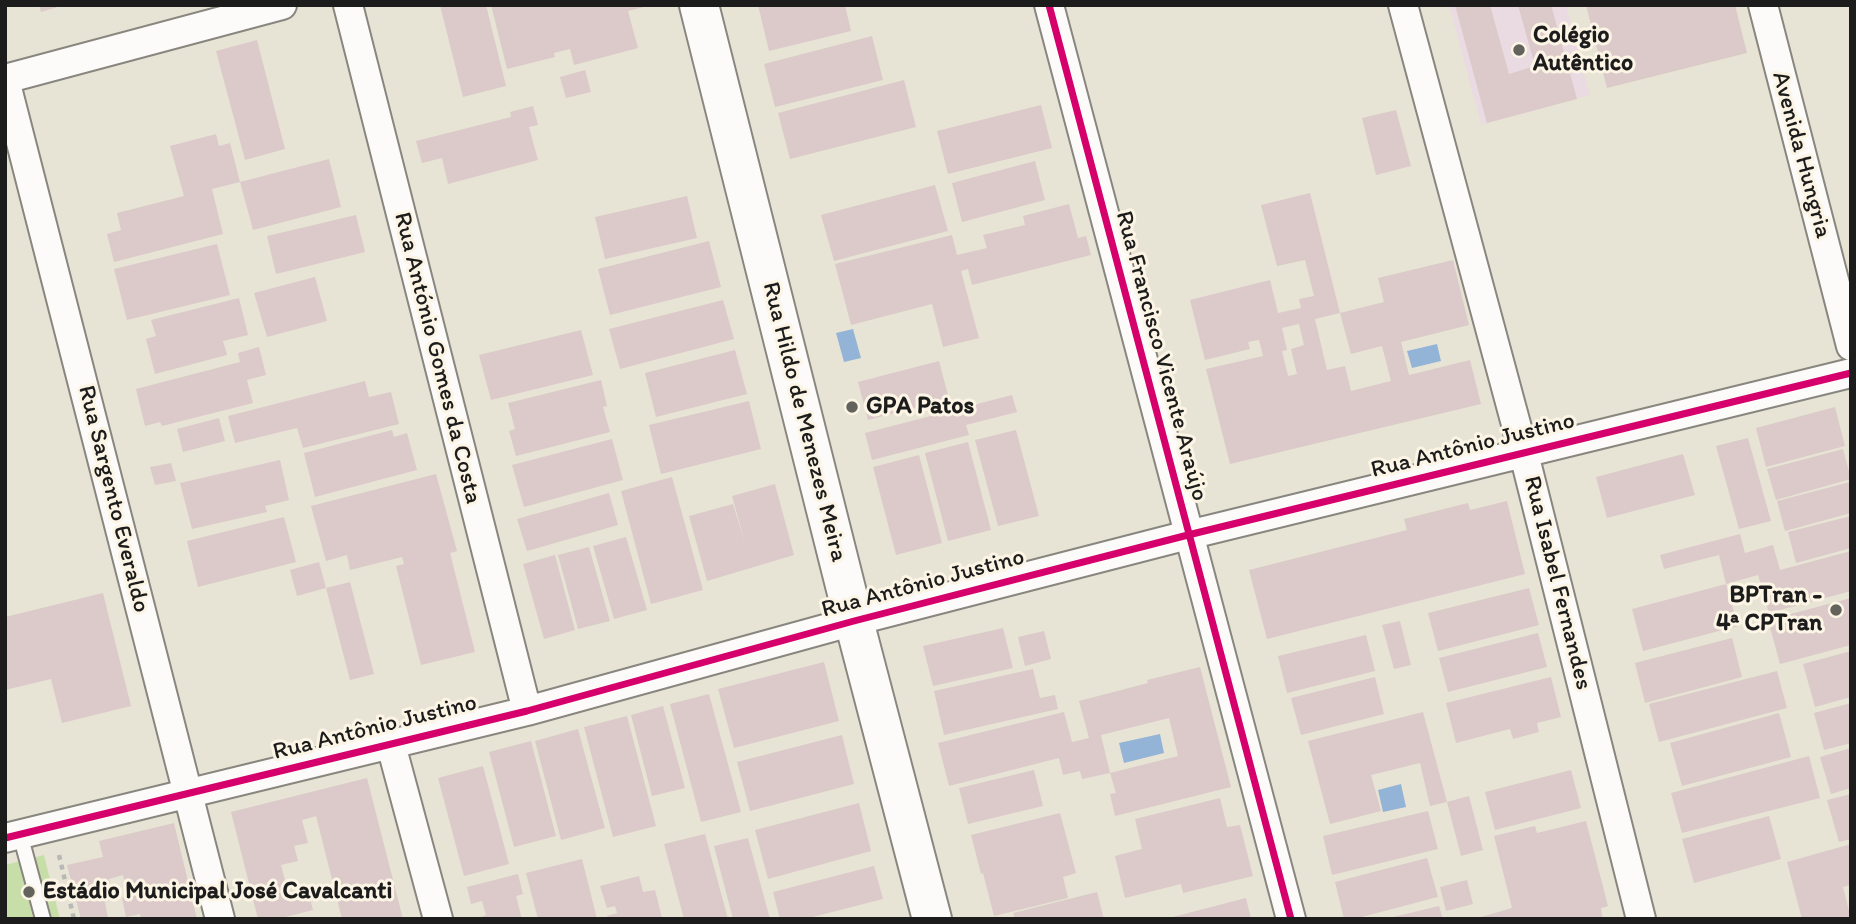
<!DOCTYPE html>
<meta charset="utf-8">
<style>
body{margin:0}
#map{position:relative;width:1856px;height:924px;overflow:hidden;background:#e8e4d5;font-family:Itim,sans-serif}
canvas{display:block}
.frame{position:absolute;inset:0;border:7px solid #1c1c1c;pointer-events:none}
</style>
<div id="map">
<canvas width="1856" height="924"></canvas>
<div class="frame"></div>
</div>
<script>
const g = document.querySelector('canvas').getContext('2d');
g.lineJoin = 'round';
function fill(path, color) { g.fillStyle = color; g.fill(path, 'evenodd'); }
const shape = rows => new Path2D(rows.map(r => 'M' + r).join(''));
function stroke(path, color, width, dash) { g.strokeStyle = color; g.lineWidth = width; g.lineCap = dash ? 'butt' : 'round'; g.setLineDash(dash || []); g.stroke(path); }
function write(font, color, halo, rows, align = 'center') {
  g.font = font + ' Itim,sans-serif'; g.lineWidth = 6; g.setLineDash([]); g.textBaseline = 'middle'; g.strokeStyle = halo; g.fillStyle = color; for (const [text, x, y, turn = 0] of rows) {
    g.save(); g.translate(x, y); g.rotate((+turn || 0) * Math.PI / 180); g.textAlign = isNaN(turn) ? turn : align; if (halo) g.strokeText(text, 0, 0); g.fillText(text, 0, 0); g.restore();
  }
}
fill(shape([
 [1449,5,1566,5,1590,95,1481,125]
]), '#eadae1');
fill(shape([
 [44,855,60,919,5,919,5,865]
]), '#c8dea9');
fill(shape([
 [853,329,861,358,844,362,836,333],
 [1437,344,1441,361,1412,368,1407,351],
 [1160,734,1164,753,1124,763,1119,743],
 [1401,784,1406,807,1383,812,1378,790]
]), '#93b4d7');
fill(shape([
 [39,5,61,5,61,6,41,12],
 [440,5,486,5,506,86,463,97],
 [491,5,648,5,648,6,628,11,638,48,574,65,570,49,554,53,555,57,507,69],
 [758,5,845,5,851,31,769,51],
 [1455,5,1490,5,1509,74,1535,66,1518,5,1551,5,1577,99,1487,123],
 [1586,5,1735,5,1747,53,1607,88],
 [872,36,883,80,775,107,764,64],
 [257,40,285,149,245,160,216,51],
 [585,70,591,92,566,98,560,77],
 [904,80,916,127,790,159,778,113],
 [1041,105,1052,148,948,174,937,131],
 [533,106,538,125,529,127,538,160,448,184,442,158,422,163,416,141,511,117,510,112],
 [1396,110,1411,166,1376,175,1362,118],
 [216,134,219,146,230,143,240,182,212,189,223,234,114,262,107,234,121,230,117,213,184,196,170,146],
 [329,159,341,207,253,230,240,182],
 [1035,161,1045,200,962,222,952,183],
 [935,185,948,231,834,261,821,215],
 [1310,193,1340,313,1384,302,1378,278,1453,260,1469,325,1401,342,1409,375,1470,360,1481,404,1230,464,1206,369,1263,356,1259,340,1248,342,1250,349,1205,360,1190,300,1270,280,1278,313,1301,308,1299,299,1314,296,1305,260,1277,266,1261,205],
 [1340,313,1351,354,1382,346,1391,381,1351,391,1345,366,1327,370,1315,319],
 [1299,324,1304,345,1291,349,1297,374,1288,376,1282,351,1287,350,1282,328],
 [687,196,697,238,605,259,595,217],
 [1069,204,1078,238,1086,236,1091,255,972,285,968,269,961,271,979,338,943,347,932,304,851,325,835,264,952,235,957,255,987,248,983,235,1025,225,1023,216],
 [356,215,365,252,276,274,267,236],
 [709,241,721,287,610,315,598,269],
 [217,244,230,295,127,320,114,269],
 [315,277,327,321,267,337,254,293],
 [239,298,248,335,223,341,227,355,155,374,146,339,156,336,151,320],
 [723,300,734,339,620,369,609,329],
 [581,330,593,375,491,400,479,355],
 [259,347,266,375,247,380,253,403,162,426,160,422,145,426,136,389,240,362,238,353],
 [735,350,747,394,656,417,645,373],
 [939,361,949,399,868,420,858,382],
 [601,380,607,406,603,407,610,432,516,456,509,431,515,429,508,403],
 [365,381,369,397,391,392,399,424,303,448,297,428,235,443,228,416],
 [1012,395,1017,412,966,425,969,435,872,460,865,433],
 [749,401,761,449,661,474,649,425],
 [1835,407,1845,446,1766,467,1756,428],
 [219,418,225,441,183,452,177,429],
 [392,430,394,437,407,433,417,470,315,497,304,453],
 [1016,430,1039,516,998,526,975,440],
 [1748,438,1771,521,1739,529,1716,446],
 [612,439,623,480,524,507,512,465],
 [968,442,991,530,948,541,925,453],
 [1843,449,1851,479,1776,500,1767,469],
 [1683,454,1695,495,1607,518,1596,477],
 [919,455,942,543,896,555,873,467],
 [280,460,289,500,265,506,267,512,192,529,180,483],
 [171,463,176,481,155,485,150,467],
 [436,474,457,551,450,553,475,652,421,665,396,566,404,564,402,557,350,570,347,555,326,561,311,506],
 [672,477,703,590,651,604,621,491],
 [1850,482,1851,513,1785,531,1777,501],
 [775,484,794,555,707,581,689,516,733,504,745,543,732,496],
 [609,493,618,525,527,551,517,519],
 [1507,501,1525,574,1267,639,1249,570,1407,530,1404,519,1468,503,1470,510],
 [1851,516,1851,548,1796,563,1788,532],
 [284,517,296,562,198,587,187,541],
 [1740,534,1745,553,1773,545,1780,570,1851,551,1851,591,1769,613,1758,575,1726,584,1719,555,1664,569,1660,555],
 [626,537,647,610,614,619,593,546],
 [589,547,610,621,578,629,558,555],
 [555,555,575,630,544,639,523,564],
 [319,562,326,588,297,596,290,570],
 [350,582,374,674,350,680,326,588],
 [1726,584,1738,626,1643,651,1632,609],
 [1529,588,1539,625,1438,651,1428,613],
 [103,593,131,706,62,723,51,679,5,690,5,617],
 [1851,598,1851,645,1780,664,1768,620],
 [1400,621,1411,665,1394,669,1382,625],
 [1003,628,1013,668,933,686,923,646],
 [1044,631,1051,659,1025,666,1018,637],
 [1538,633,1547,667,1448,692,1439,658],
 [1366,635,1375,671,1287,693,1278,656],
 [1732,638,1742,677,1645,703,1635,663],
 [1851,651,1851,697,1815,707,1803,664],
 [824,662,839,721,734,748,718,689],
 [1200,667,1231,787,1115,816,1110,794,1116,793,1110,773,1178,756,1169,718,1101,735,1110,773,1082,779,1080,771,1063,775,1059,758,949,786,938,743,1064,712,1072,742,1089,738,1079,701,1148,683,1147,680],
 [1033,669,1040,698,1055,695,1058,709,944,735,934,691],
 [1777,671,1787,708,1659,742,1649,704],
 [1375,677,1384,714,1301,735,1291,698],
 [1551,677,1561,717,1537,723,1539,732,1513,739,1510,729,1456,743,1446,703],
 [709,694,741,812,701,822,670,704],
 [1851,703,1851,743,1824,750,1814,713],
 [663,706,685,788,652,796,631,715],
 [1423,712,1447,802,1430,806,1420,763,1371,775,1381,811,1330,824,1308,741],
 [1779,713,1791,757,1682,786,1670,743],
 [627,716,656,826,613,837,584,727],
 [578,729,605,828,561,840,535,741],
 [842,735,854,784,750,811,737,762],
 [531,741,556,836,514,847,489,752],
 [1851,748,1851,788,1831,794,1820,757],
 [1809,756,1820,798,1682,833,1671,793],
 [483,766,509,864,464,876,438,778],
 [1034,770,1043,806,968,824,959,788],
 [1571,770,1581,808,1495,830,1485,792],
 [367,778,403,919,342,919,316,816,302,820,308,843,294,846,298,861,281,865,289,896,308,891,313,910,278,919,258,919,231,812],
 [1851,794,1851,839,1839,842,1827,800],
 [1469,796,1483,850,1461,856,1447,802],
 [1220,798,1227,827,1240,825,1253,876,1183,893,1181,884,1125,898,1115,856,1142,849,1135,819],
 [859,803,871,851,768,879,755,830],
 [1428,811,1438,849,1332,875,1323,836],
 [1060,813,1076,873,1063,877,1068,898,994,916,983,873,981,874,971,835],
 [1769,816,1781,859,1694,883,1682,839],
 [1586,821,1608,906,1601,908,1603,919,1474,919,1512,908,1494,836,1535,826,1537,833],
 [174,823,197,919,141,919,140,914,126,917,122,898,128,896,123,875,109,879,114,899,105,902,108,919,81,919,67,865,103,857,99,841],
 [705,834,728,919,684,919,664,844],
 [748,838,770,919,733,919,714,846],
 [1851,844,1851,885,1843,887,1851,919,1802,919,1787,862],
 [1427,858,1438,897,1354,919,1344,919,1335,882],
 [582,859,597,919,538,919,526,873],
 [874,866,883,899,805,919,780,919,773,892],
 [518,874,523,894,516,896,522,919,477,919,486,915,482,901,471,904,467,887],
 [639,876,643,892,655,890,662,918,608,919,607,916,617,913,615,906,607,908,600,886],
 [1467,880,1473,904,1446,911,1440,887],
 [1097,892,1104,919,1015,919,1013,913],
 [1246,898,1251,919,1170,919,1169,918],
 [1439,906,1443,919,1389,919,1389,918]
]), '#dbcac9');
const lane = shape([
 [20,834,43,919]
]);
const street = shape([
 [348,5,527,711],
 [1049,5,1291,919],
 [1403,5,1524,454,1641,919],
 [1763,5,1851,346],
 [5,79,282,5],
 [5,80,220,919],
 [391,745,438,919],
 [5,838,527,711,854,621,1188,535,1851,373]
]);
const secondary = shape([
 [699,5,854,621,932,919]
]);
stroke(lane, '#88867f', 18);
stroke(street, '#88867f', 32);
stroke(secondary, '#88867f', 42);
stroke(shape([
 [59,855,74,919]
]), '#b8b8b6', 4.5, [5, 5]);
stroke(lane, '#fcfbf9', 14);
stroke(street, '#fcfbf9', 28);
stroke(secondary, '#fcfbf9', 38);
stroke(shape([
 [1049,5,1291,919],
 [5,838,527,711,854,621,1188,535,1851,373]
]), '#d6006c', 7);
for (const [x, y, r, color] of [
 [1519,50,7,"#63625d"],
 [852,407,7,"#63625d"],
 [1836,610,7,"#63625d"],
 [29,892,7,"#63625d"]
]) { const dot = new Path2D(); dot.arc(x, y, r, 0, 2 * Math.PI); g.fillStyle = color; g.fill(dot); stroke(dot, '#fcf5e5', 2.5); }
write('bold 24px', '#1c1c1c', '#fcf5e5', [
 ["Colégio",1533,36],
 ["Autêntico",1533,64],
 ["GPA Patos",866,407],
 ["BPTran -",1822,596,"right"],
 ["4ª CPTran",1822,624,"right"],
 ["Estádio Municipal José Cavalcanti",43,892]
], 'left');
write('24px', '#1c1c1c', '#fcf5e5', [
 ["Avenida Hungria",1801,155,75],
 ["Rua Francisco Vicente Araújo",1161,356,75],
 ["Rua António Gomes da Costa",437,358,76],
 ["Rua Hildo de Menezes Meira",804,422,76],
 ["Rua Antônio Justino",1473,446,-14],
 ["Rua Sargento Everaldo",113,499,76],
 ["Rua Isabel Fernandes",1557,583,76],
 ["Rua Antônio Justino",923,584,-15],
 ["Rua Antônio Justino",375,728,-14]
]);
</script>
